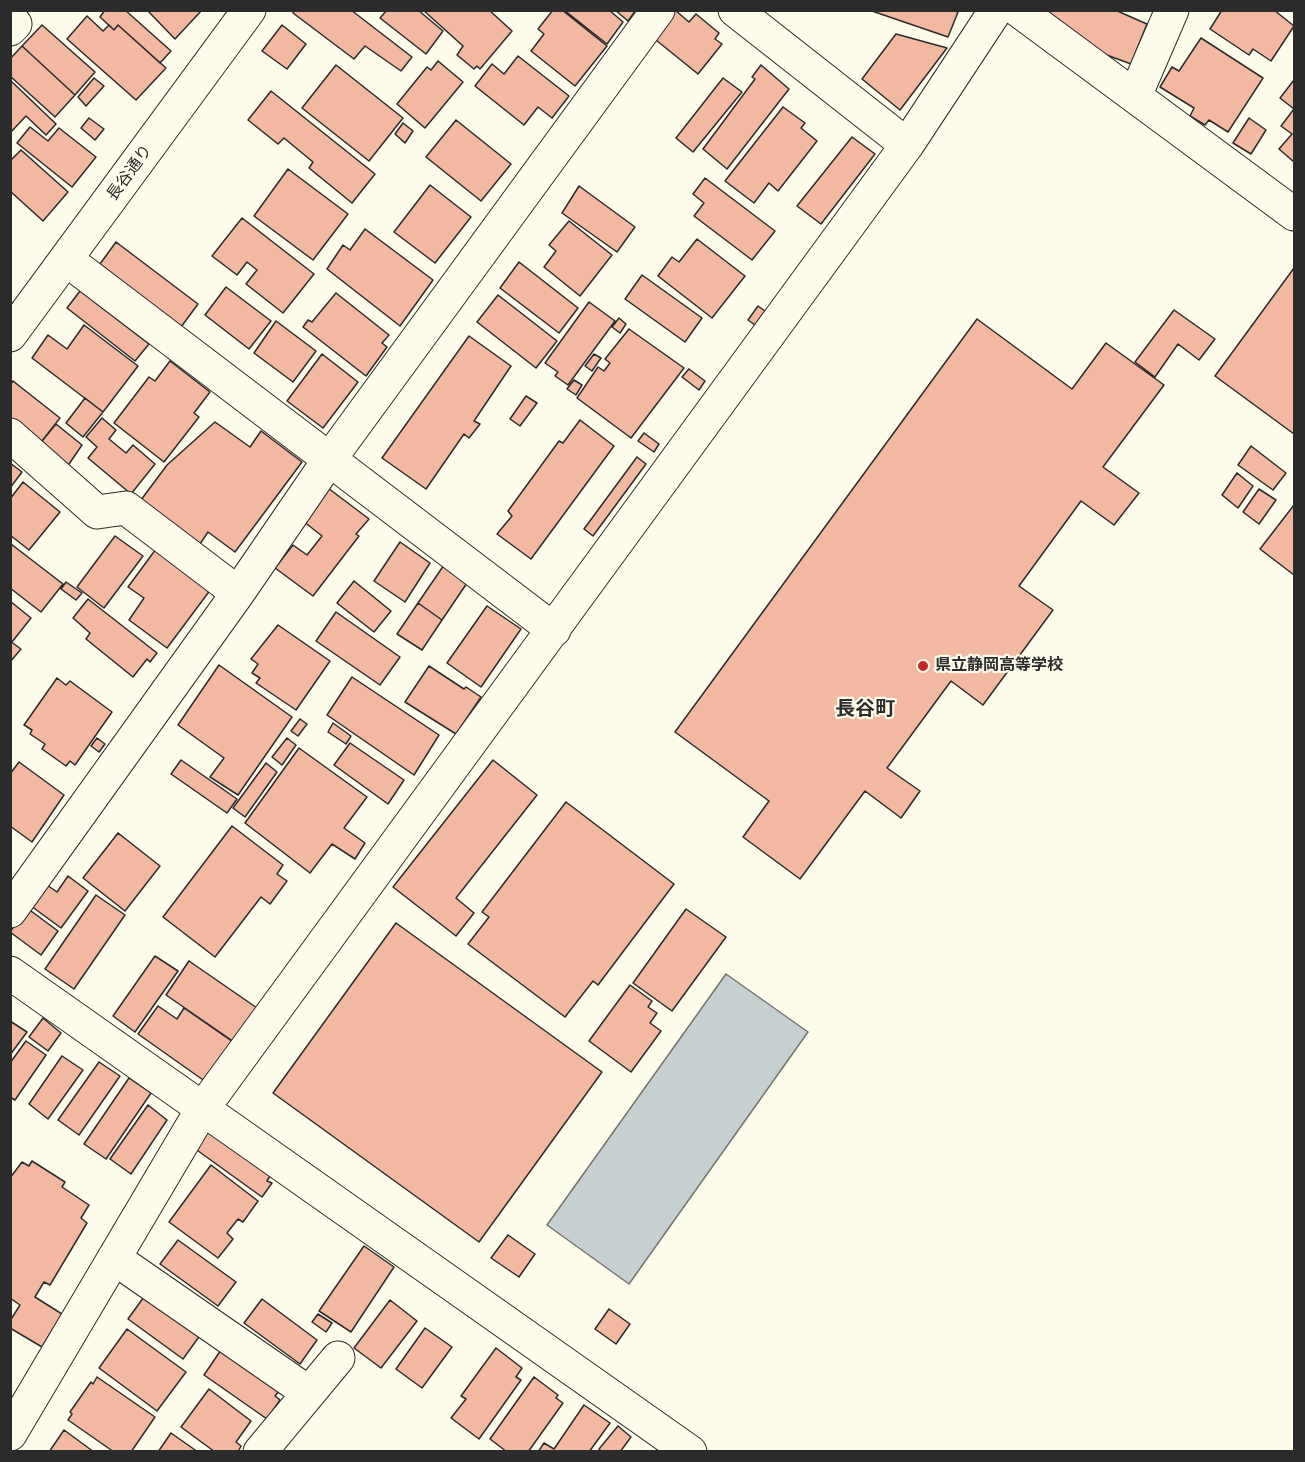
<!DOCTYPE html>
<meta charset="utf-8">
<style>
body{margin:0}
#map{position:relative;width:1305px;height:1462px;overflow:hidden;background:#fdfbea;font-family:"Varela Round",sans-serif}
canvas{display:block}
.frame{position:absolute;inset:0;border:12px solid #2b2b2b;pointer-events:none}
</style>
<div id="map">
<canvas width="1305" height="1462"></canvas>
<div class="frame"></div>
</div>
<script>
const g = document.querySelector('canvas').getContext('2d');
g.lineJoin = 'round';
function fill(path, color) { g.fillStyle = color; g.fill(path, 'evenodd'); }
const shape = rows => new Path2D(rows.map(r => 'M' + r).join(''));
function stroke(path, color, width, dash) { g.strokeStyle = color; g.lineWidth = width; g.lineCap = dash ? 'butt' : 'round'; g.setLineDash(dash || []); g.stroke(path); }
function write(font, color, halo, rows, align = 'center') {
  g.font = font + ' "Varela Round","Noto Sans JP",sans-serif'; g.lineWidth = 4.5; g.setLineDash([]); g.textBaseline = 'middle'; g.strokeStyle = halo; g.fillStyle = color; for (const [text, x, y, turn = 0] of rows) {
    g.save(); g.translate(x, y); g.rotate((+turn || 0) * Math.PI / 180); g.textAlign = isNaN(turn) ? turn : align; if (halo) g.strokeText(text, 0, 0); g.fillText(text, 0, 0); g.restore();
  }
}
const water = shape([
 [726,974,808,1032,629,1284,547,1225,726,974]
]);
fill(water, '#c7d0d0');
stroke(water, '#74746e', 1.5);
const building = shape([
 [105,10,125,10,171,51,160,63,118,25,114,30,100,17,105,10],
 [147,10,202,10,175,39,147,10],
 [295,10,351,10,412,57,401,71,365,46,354,59,293,13,295,10],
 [387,10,418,10,443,31,426,54,380,18,387,10],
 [423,10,489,10,512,31,480,69,477,66,474,69,457,55,463,46,423,10],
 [553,10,562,10,607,46,575,86,531,51,544,34,538,29,553,10],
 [564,10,609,10,623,22,607,44,564,10],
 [615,10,636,10,628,21,615,10],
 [672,10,675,10,689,22,696,14,719,33,715,39,722,44,698,74,651,36,672,10],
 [869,10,951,10,958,12,948,37,869,10],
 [1051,10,1115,10,1147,24,1131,64,1085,47,1048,16,1051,10],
 [1222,10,1274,10,1294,26,1271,61,1253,49,1249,55,1210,29,1222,10],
 [87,16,103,31,109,25,114,30,118,25,166,68,136,100,67,39,87,16],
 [42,25,95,72,75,95,22,46,42,25],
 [282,25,306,44,287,69,262,51,282,25],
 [896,34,947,48,900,110,862,79,896,34],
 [1201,38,1263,78,1228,132,1209,120,1205,125,1190,116,1194,108,1160,87,1172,67,1179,71,1201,38],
 [22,46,75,95,55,117,10,76,10,59,22,46],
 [518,56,569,96,552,118,538,107,524,125,475,86,492,64,504,74,518,56],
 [438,61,463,82,425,128,397,104,427,67,431,70,438,61],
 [336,65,403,118,369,161,302,108,336,65],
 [761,65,789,89,727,169,703,149,755,79,752,77,761,65],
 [94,78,104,86,86,106,78,97,94,78],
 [723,78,742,92,693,152,676,138,723,78],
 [10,80,56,124,46,135,26,116,10,133,10,80],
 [1294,80,1294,109,1280,98,1294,80],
 [271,91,375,174,352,203,309,168,313,162,284,138,278,144,248,120,271,91],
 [783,107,805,123,801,128,817,141,778,191,769,183,754,203,725,181,783,107],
 [1294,109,1294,162,1279,149,1292,134,1281,126,1294,109],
 [89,118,104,129,95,140,81,128,89,118],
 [1249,118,1266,130,1251,154,1233,143,1249,118],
 [456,120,511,164,481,201,426,157,456,120],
 [403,123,413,131,405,143,395,134,403,123],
 [30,127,48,141,59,128,96,157,72,187,17,143,30,127],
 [852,137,875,154,821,224,797,206,852,137],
 [21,150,68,192,43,221,10,191,10,161,21,150],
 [288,169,348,214,313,260,254,216,288,169],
 [705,178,775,231,752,260,694,216,704,203,693,194,705,178],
 [430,185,471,217,435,263,394,232,430,185],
 [579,186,635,227,617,252,562,213,579,186],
 [242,218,314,274,283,313,246,284,257,270,247,262,237,275,212,256,242,218],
 [569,221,612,255,580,296,544,267,556,251,549,245,569,221],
 [365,229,433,280,400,326,327,269,343,245,350,250,365,229],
 [697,239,745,276,712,318,658,276,672,257,679,262,697,239],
 [116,242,198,304,181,327,100,264,116,242],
 [519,262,578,308,559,333,500,288,519,262],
 [1294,268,1294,434,1215,376,1294,268],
 [642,275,702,318,685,342,625,299,642,275],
 [226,287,271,321,249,349,205,315,226,287],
 [80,291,149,344,135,361,67,308,80,291],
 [336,293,389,335,382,343,387,347,366,376,303,327,308,320,312,322,336,293],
 [498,295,557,341,536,368,477,322,498,295],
 [589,302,615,321,568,385,555,376,558,372,545,363,589,302],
 [758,306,765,311,755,325,748,320,758,306],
 [1174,310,1215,339,1199,360,1178,344,1155,377,1135,362,1174,310],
 [619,318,626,324,620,333,612,327,619,318],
 [977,319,1072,389,1106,343,1164,385,1103,467,1139,493,1114,525,1081,501,1019,586,1053,610,983,705,951,681,887,768,920,791,901,818,865,791,800,879,743,837,769,801,675,732,977,319],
 [276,321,316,351,293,382,254,353,276,321],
 [84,325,138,366,103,412,32,358,48,335,67,349,84,325],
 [629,329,684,368,631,438,577,398,598,367,604,371,610,363,605,359,629,329],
 [469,336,511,366,474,421,480,424,469,438,464,434,426,489,382,458,469,336],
 [322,354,358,382,323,428,287,401,322,354],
 [594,354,601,358,592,371,585,366,594,354],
 [170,361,210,392,194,413,199,417,164,462,114,423,149,377,155,381,170,361],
 [689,369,705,381,699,390,682,377,689,369],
 [574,380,582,385,576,395,567,389,574,380],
 [13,381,60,418,38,446,10,426,10,385,13,381],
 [526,396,537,403,520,426,510,419,526,396],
 [85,398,103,412,83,437,66,423,85,398],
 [102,418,116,430,109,439,126,453,133,445,155,464,131,494,88,458,97,447,86,437,102,418],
 [580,420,614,446,531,559,497,534,512,516,508,511,559,441,563,443,580,420],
 [215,422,250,447,261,431,302,462,235,552,208,532,200,544,141,500,167,465,215,422],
 [56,424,82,445,67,467,38,446,56,424],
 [644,433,659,444,654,452,638,441,644,433],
 [1251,446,1286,473,1273,490,1238,465,1251,446],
 [637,457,646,464,593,536,584,529,637,457],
 [10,463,22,472,10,488,10,463],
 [1237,473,1253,486,1238,508,1222,495,1237,473],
 [23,482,60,512,29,550,10,535,10,499,23,482],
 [328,488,369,519,356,534,359,536,313,596,275,568,293,545,307,555,322,536,303,521,328,488],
 [1259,489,1276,500,1259,524,1243,512,1259,489],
 [1294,505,1294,575,1260,549,1294,505],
 [115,536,143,556,104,608,77,587,115,536],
 [400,542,430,563,405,602,374,581,400,542],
 [11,544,63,584,41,612,10,588,11,544],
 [156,549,211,589,167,648,129,620,144,598,128,587,156,549],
 [444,565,467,583,442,620,418,603,444,565],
 [354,581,391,611,374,632,337,603,354,581],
 [66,582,82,593,76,600,61,589,66,582],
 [88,599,157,653,150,662,147,659,133,677,86,639,90,633,73,618,88,599],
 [10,601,31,618,12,642,10,641,10,601],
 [418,603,442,620,422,650,397,634,418,603],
 [487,606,521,629,481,687,447,663,487,606],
 [336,612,400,657,380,685,316,641,336,612],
 [278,625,330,661,296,710,256,683,260,678,252,673,258,664,251,659,278,625],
 [10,641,21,649,10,662,10,641],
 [219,665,292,717,238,795,210,777,224,758,178,725,219,665],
 [429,666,464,689,466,687,481,697,456,734,405,702,429,666],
 [352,677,439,735,414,775,327,715,352,677],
 [57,678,66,685,70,681,112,712,75,765,70,761,66,766,42,749,45,744,30,734,32,730,24,725,57,678],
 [300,719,307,724,298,736,291,731,300,719],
 [333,723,351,736,346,744,328,732,333,723],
 [97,738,105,744,99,752,91,746,97,738],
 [287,738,296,745,282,765,272,757,287,738],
 [350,743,404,780,388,804,334,765,350,743],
 [299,748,367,797,344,828,365,843,355,859,332,844,310,873,245,823,299,748],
 [181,760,237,799,227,813,171,774,181,760],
 [493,760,537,795,456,898,474,913,456,936,393,887,493,760],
 [19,762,64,795,32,842,10,826,10,774,19,762],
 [266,763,277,772,245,817,233,808,266,763],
 [566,802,674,884,598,985,593,981,565,1017,468,944,489,917,482,912,566,802],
 [232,826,283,865,277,874,287,881,270,904,261,897,215,957,163,917,232,826],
 [118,833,160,866,125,911,83,878,118,833],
 [68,876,88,891,61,928,31,906,47,885,57,892,68,876],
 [96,895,125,915,74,989,45,969,96,895],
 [27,908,58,931,41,955,10,932,27,908],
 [686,909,726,937,672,1011,633,983,686,909],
 [396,923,602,1072,479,1242,273,1093,396,923],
 [155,956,178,971,135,1032,113,1016,155,956],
 [189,961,260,1010,237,1044,166,995,189,961],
 [630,985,652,1001,648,1007,657,1013,650,1023,661,1031,631,1072,589,1041,630,985],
 [158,1006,177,1019,184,1008,233,1042,206,1082,138,1034,158,1006],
 [43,1018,61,1033,48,1051,29,1037,43,1018],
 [10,1021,27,1032,10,1055,10,1021],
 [26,1041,46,1055,15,1100,10,1097,10,1063,26,1041],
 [62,1056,83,1070,48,1119,29,1104,62,1056],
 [99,1062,120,1076,79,1135,58,1120,99,1062],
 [129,1078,151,1093,106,1159,84,1144,129,1078],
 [148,1105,167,1120,131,1174,110,1159,148,1105],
 [206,1130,270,1176,267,1181,272,1183,262,1197,194,1148,206,1130],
 [32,1161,65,1182,62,1187,89,1205,81,1218,87,1223,50,1285,44,1282,35,1297,62,1314,42,1347,10,1328,10,1321,20,1305,10,1298,10,1178,22,1162,29,1166,32,1161],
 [211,1165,258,1201,243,1222,238,1219,227,1233,233,1239,218,1258,169,1222,211,1165],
 [508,1235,535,1254,519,1277,491,1258,508,1235],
 [178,1240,236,1282,218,1306,160,1264,178,1240],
 [364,1246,394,1267,351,1332,319,1311,364,1246],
 [146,1294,201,1334,183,1359,128,1319,146,1294],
 [262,1299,317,1340,300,1364,244,1323,262,1299],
 [390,1300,417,1321,381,1368,354,1348,390,1300],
 [609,1309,630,1324,616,1344,595,1329,609,1309],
 [318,1314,332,1323,326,1332,312,1322,318,1314],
 [425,1328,452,1347,422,1388,396,1369,425,1328],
 [127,1329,186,1372,157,1411,99,1368,127,1329],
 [496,1348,522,1368,516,1377,521,1380,479,1439,451,1418,466,1399,461,1396,496,1348],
 [221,1350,279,1391,275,1396,280,1400,267,1419,204,1375,221,1350],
 [97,1377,155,1417,131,1452,114,1452,68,1420,72,1414,70,1412,91,1382,93,1384,97,1377],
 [534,1377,558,1395,556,1398,563,1403,528,1452,507,1452,490,1439,534,1377],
 [209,1389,251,1421,236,1442,241,1446,238,1452,215,1452,181,1427,209,1389],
 [584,1405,610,1423,589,1452,538,1452,544,1443,554,1449,584,1405],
 [618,1426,631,1437,620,1452,602,1452,599,1449,618,1426],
 [64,1430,94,1452,49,1452,64,1430],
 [171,1433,198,1452,158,1452,171,1433]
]);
fill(building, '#f2b8a0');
stroke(building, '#2b2b2b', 1.5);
const minor = shape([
 [735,10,907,145],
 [1018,10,1294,214],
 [10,18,15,24,10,29],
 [1135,96,1172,10],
 [67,260,554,630],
 [10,435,97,512,126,508,238,593],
 [10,911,238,593,329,460,658,10],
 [10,973,690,1452],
 [114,1258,309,1393],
 [10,1434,203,1108,907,145,996,10],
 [260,1452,338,1358]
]);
const tertiary = shape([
 [10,335,249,10]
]);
stroke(minor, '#2b2b2b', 35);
stroke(tertiary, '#2b2b2b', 35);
stroke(minor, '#fdfbea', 33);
stroke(tertiary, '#fdfbea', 33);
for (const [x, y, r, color] of [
 [923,666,6,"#c62828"]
]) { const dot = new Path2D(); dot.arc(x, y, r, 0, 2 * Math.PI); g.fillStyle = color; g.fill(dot); stroke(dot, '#fdfbea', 2); }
write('16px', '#2b2b2b', '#fdfbea', [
 ["長谷通り",130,173,-54]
]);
write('bold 16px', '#2b2b2b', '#fdfbea', [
 ["県立静岡高等学校",935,666]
], 'left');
write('bold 20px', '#2b2b2b', '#fdfbea', [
 ["長谷町",865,710]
]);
</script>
